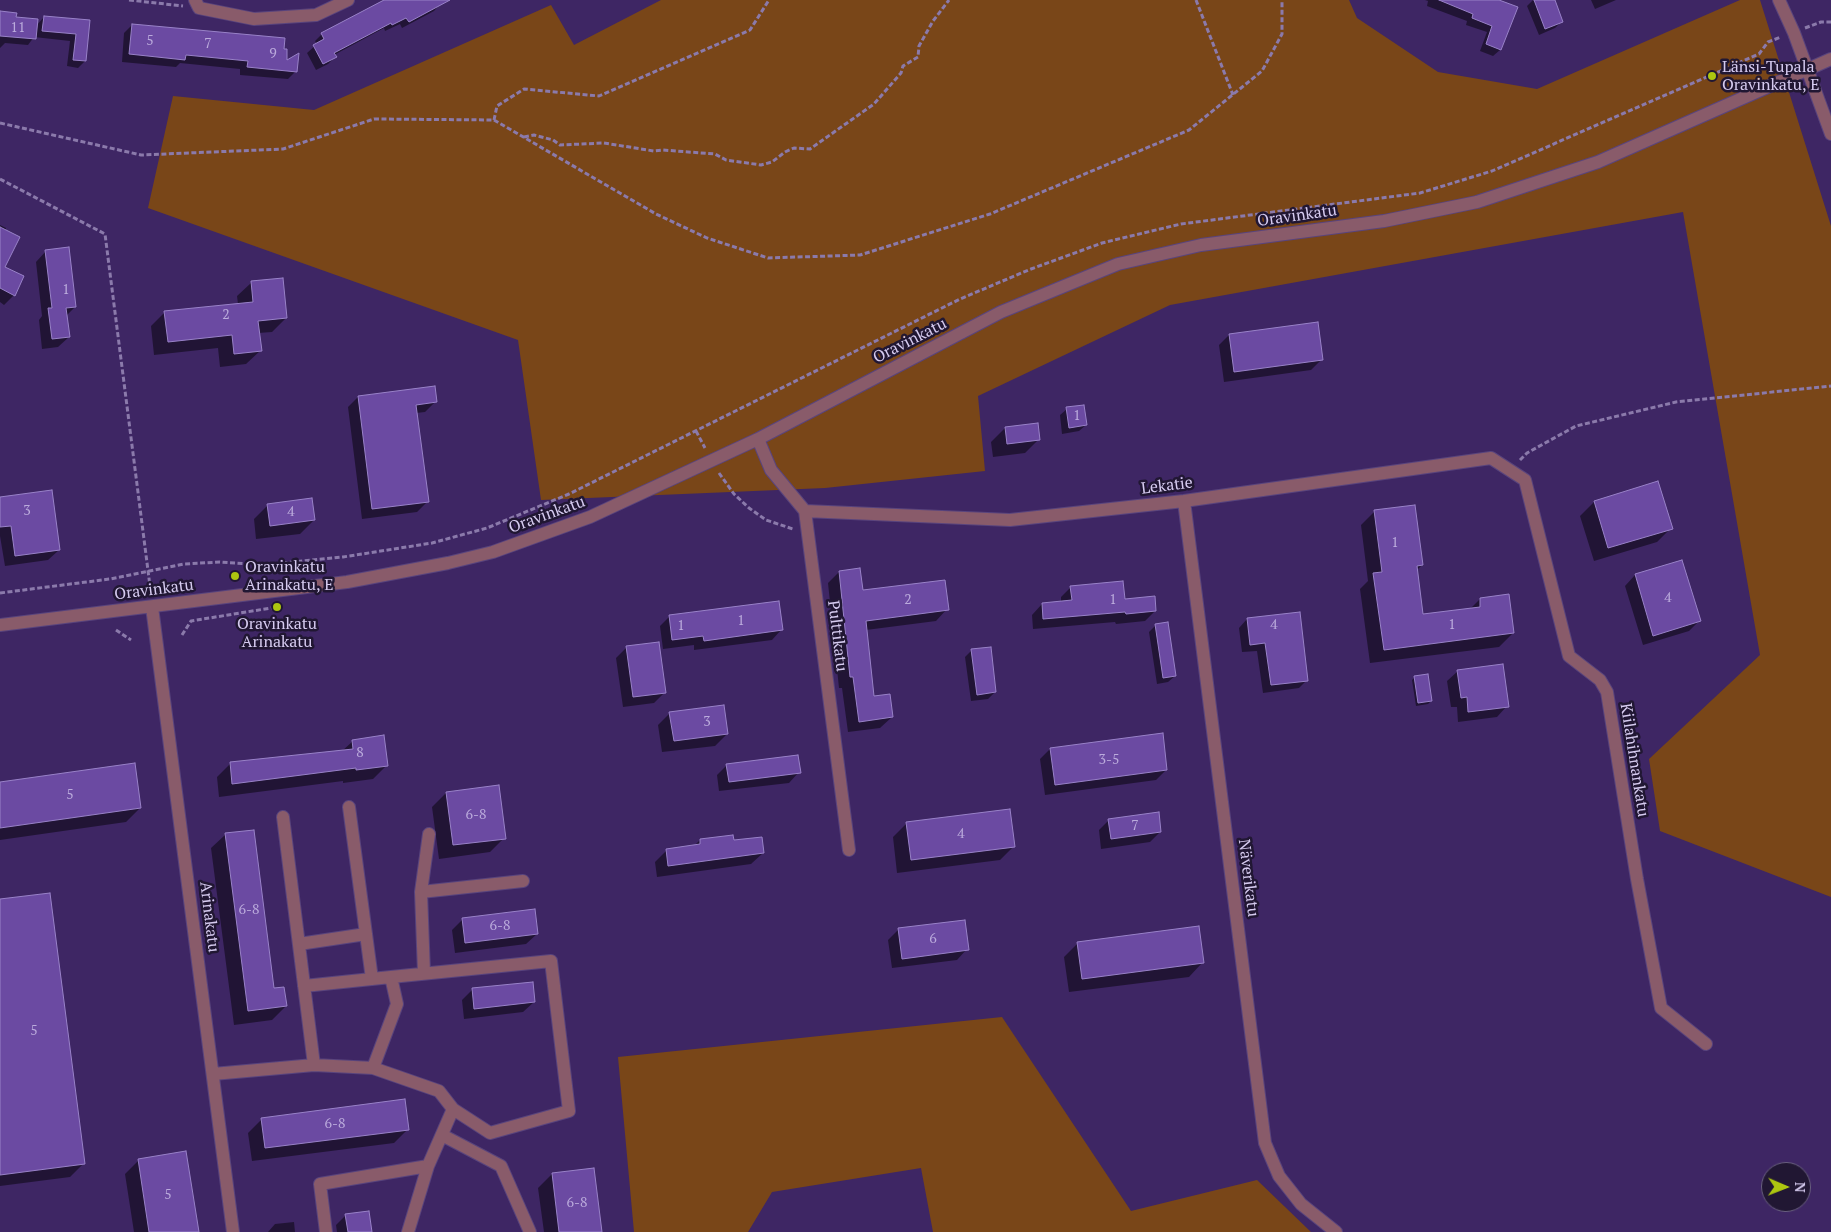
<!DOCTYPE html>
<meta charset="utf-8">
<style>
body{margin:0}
#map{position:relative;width:1831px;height:1232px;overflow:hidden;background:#3e2664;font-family:"PT Serif",serif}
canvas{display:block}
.north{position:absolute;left:1761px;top:1162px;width:50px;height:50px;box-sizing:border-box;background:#211733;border:1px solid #695f7f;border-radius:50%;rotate:91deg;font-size:14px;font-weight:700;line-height:20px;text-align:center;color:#d6cbf0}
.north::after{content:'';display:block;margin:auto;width:18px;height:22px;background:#adc610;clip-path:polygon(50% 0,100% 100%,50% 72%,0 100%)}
</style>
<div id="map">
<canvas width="1831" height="1232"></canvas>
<div class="north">N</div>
</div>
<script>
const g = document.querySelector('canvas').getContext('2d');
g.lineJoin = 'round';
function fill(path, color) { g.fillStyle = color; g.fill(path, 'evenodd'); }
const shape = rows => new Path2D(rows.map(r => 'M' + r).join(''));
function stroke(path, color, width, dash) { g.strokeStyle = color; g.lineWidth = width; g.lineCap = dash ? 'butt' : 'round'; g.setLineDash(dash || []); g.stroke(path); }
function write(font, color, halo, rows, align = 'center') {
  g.font = font + ' "PT Serif",serif'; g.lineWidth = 5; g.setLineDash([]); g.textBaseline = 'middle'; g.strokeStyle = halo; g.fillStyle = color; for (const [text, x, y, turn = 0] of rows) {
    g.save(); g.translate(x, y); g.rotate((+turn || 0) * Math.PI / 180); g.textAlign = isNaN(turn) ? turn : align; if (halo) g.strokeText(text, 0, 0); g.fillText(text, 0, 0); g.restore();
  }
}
fill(shape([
 [661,0,1349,0,1357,18,1438,72,1537,89,1740,0,1760,0,1831,226,1831,897,1660,831,1649,759,1760,655,1683,212,1170,305,978,396,985,471,825,488,541,500,518,340,148,208,173,96,314,110,551,5,574,45],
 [1002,1017,1131,1211,1257,1180,1311,1232,933,1232,921,1168,772,1192,748,1232,634,1232,618,1057]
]), '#794618');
fill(shape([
 [386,0,438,0,440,4,434,11,402,28,400,24,385,31,384,28,334,55,335,57,328,64,316,70,307,53,317,44,315,41,322,34],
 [1425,0,1481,0,1488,3,1500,50,1493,56,1480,51,1487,32,1466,25,1467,21,1427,6,1428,1],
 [1533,0,1553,0,1562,21,1555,28,1539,35,1527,6],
 [1591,0,1616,0,1595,9],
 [0,13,36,26,44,17,89,21,85,61,78,68,67,66,70,41,34,37,28,45,5,43,0,48],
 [132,25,282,50,286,62,296,71,288,79,240,75,240,69,180,63,176,67,122,62,124,33],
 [0,225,6,228,3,267,14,295,4,305,0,302],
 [46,251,75,307,66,316,69,337,58,347,42,349,39,320,42,316,36,262],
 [251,283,286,318,272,332,258,333,260,351,246,364,220,367,218,348,154,355,151,326,165,312,238,304,237,296],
 [1229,335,1321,360,1311,370,1224,382,1219,345],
 [358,397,435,402,425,412,416,413,428,501,417,512,362,519,348,407],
 [1067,409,1086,425,1079,431,1062,434,1060,415],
 [1037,424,1039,439,1025,453,993,457,991,442,1005,428],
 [0,498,59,550,48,560,5,566,0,536],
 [1594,502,1671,528,1657,542,1594,561,1580,516],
 [268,505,314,520,300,534,256,539,254,519],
 [1375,511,1422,565,1416,571,1422,615,1470,609,1480,599,1513,633,1499,647,1370,663,1360,589,1368,581,1361,525],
 [1681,562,1699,621,1689,631,1643,645,1625,586,1635,575],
 [839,572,861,592,947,609,936,621,866,630,873,698,892,717,880,728,848,732,842,688,839,688,828,583],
 [1071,587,1124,600,1155,611,1145,621,1116,624,1115,622,1033,629,1032,615,1042,604,1061,603,1061,597],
 [670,616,781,630,772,640,694,650,694,645,663,649,660,626],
 [1247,619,1307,680,1299,688,1263,693,1257,651,1242,652,1239,628],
 [1156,625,1175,676,1168,682,1157,684,1149,632],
 [627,647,664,693,654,703,623,707,616,658],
 [972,650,995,692,988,699,971,701,965,657],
 [1458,671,1507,706,1497,717,1458,722,1457,707,1451,707,1447,681],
 [1415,677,1431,701,1428,704,1416,706,1412,680],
 [670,713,727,734,715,746,662,752,658,725],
 [353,741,386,766,373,779,343,783,343,781,219,797,217,777,230,764,342,751],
 [1050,749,1166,770,1156,780,1045,795,1040,759],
 [727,765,799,772,789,783,719,791,717,775],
 [0,784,140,808,126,822,0,840],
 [446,793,504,838,490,852,439,859,432,807],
 [1109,820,1160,832,1150,842,1101,849,1099,830],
 [907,823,1014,846,1000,860,897,873,893,837],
 [225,835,273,990,286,1006,272,1020,234,1025,211,848],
 [700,840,732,842,763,853,751,864,657,877,655,862,667,850,694,846],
 [0,901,84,1163,70,1177,0,1186],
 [463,919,537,934,526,944,455,953,452,930],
 [898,930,967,949,957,960,892,968,888,940],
 [1078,943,1202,963,1189,977,1069,992,1064,957],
 [532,983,534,1002,523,1012,464,1019,462,1000,472,990],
 [262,1119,408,1129,394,1143,252,1161,248,1133],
 [139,1160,198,1232,134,1232,125,1174],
 [552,1174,601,1232,544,1232,538,1188],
 [346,1215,371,1232,337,1232,336,1225],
 [294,1222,295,1232,268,1232,275,1224]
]), '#0007');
const building = shape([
 [384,0,450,0,409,22,406,18,392,25,391,23,334,53,337,57,323,64,313,45,324,39,321,33,384,0],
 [1439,0,1499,0,1518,7,1501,50,1486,44,1492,26,1472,18,1473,14,1439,0],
 [1534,0,1555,0,1563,22,1545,29,1534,0],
 [0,11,17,13,16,17,38,19,36,39,0,36,0,11],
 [44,16,90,20,86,61,73,60,76,34,42,31,44,16],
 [132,24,285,38,284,49,287,49,287,60,299,53,297,72,247,67,248,61,186,55,185,60,129,54,132,24],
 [0,227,20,237,5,267,24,276,15,296,0,288,0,227],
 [69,247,76,307,66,308,70,337,52,339,48,308,52,308,45,250,69,247],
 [283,278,287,318,258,321,262,351,234,354,232,335,168,342,164,311,253,302,251,281,283,278],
 [1318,322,1323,360,1234,372,1229,334,1318,322],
 [435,386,437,402,416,405,429,502,372,509,358,396,435,386],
 [1084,405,1087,425,1069,428,1066,407,1084,405],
 [1038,423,1040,440,1007,444,1005,427,1038,423],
 [1658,481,1673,529,1608,548,1594,501,1658,481],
 [52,490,60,550,15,556,11,526,0,527,0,497,52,490],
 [312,498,315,520,270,526,267,504,312,498],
 [1415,505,1423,565,1417,566,1423,614,1480,607,1480,598,1509,594,1514,633,1384,650,1373,573,1382,572,1374,510,1415,505],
 [1682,560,1701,621,1653,636,1635,574,1682,560],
 [860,568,863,590,945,580,949,610,866,621,874,696,890,694,893,717,859,722,853,677,850,677,839,571,860,568],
 [1123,581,1125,599,1155,596,1156,611,1126,614,1125,612,1043,619,1042,603,1072,600,1070,586,1123,581],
 [779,601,783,630,704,641,703,636,672,640,669,615,779,601],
 [1300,612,1308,681,1271,685,1265,643,1250,645,1247,618,1300,612],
 [1168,622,1176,676,1163,678,1155,624,1168,622],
 [659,642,666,693,633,697,626,646,659,642],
 [991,647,996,692,977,695,971,649,991,647],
 [1503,664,1509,707,1468,712,1467,697,1461,698,1457,670,1503,664],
 [1428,674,1432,701,1418,703,1414,676,1428,674],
 [724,705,728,734,674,741,669,712,724,705],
 [1163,733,1167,770,1055,785,1050,748,1163,733],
 [384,735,388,766,356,770,356,768,232,784,230,762,353,749,352,740,384,735],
 [798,755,801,773,729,782,726,764,798,755],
 [135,763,141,808,0,828,0,782,135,763],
 [499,785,506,839,453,845,446,792,499,785],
 [1010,809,1015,847,911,860,906,822,1010,809],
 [1159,812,1161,832,1111,839,1108,819,1159,812],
 [254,830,274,988,284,987,287,1006,248,1011,225,833,254,830],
 [733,835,734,840,762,837,764,853,668,866,666,849,700,844,700,839,733,835],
 [50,893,85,1164,0,1175,0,899,50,893],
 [535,909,538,934,465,943,462,918,535,909],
 [965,920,969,950,902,959,898,928,965,920],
 [1199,926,1204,963,1082,979,1077,942,1199,926],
 [533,982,535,1002,474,1009,472,988,533,982],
 [405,1099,409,1130,265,1148,261,1118,405,1099],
 [186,1151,199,1232,149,1232,138,1159,186,1151],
 [594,1168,602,1232,559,1232,552,1173,594,1168],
 [369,1211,372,1232,348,1232,345,1214,369,1211]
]);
fill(building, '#6b4aa2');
stroke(building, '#9982c8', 1);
const minor = shape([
 [195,0,199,8,254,19,316,15,348,0],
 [1779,0,1794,33,1831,134],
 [758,439,771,470,805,511,849,850],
 [1184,501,1265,1143,1279,1176,1301,1204,1336,1232],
 [805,511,1010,520,1184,501,1491,458,1525,480,1569,656,1600,680,1607,692,1637,879,1661,1008,1706,1044],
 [152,607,233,1232],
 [0,625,347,582,448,563,493,552,590,517,758,439,1001,312,1118,264,1201,245,1384,221,1477,202,1598,162,1831,59],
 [349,807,372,979],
 [283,817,314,1065],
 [421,892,523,881],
 [299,944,366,934],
 [424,973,421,892,429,834],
 [391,977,551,961,569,1111,490,1133,453,1109],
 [304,986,391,977,397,1004,373,1068],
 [213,1074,314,1065,373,1068,439,1091,453,1109,428,1166,408,1232],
 [442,1135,501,1166,530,1232],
 [326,1232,320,1184,428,1166]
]);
stroke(minor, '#59447d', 14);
stroke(shape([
 [129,0,183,6],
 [1196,0,1233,95],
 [1805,28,1821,22,1831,22],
 [494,120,497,106,524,89,599,96,750,30,769,0],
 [0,123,141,155,283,149,374,119,494,120,656,214,707,238,768,258,860,255,990,214,1189,130,1262,71,1282,34,1282,0],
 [524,137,534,135,553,140,560,145,604,143,654,151,663,150,715,154,726,160,761,165,772,162,785,152,794,148,810,149,874,104,901,73,903,66,918,57,919,46,933,21,949,0],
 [0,179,105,234,151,594],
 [696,431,705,448],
 [1520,460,1527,453,1576,426,1676,402,1831,386],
 [719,473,734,494,749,508,766,520,793,529],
 [0,593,110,579,184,564,220,562,263,565,343,557,432,543,487,528,569,494,960,299,1031,269,1102,243,1181,224,1420,193,1492,171,1759,54,1768,42,1781,37],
 [116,630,131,640],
 [182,635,191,621,277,607]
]), '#8b7aab', 3, [5, 2.5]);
stroke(minor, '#895b6a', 12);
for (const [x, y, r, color] of [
 [1712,76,5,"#adc610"],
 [235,576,5,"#adc610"],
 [277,607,5,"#adc610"]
]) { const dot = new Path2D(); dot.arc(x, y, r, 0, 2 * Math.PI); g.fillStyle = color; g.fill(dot); stroke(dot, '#211733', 2); }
write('14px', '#bbabdc', null, [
 ["11",18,28],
 ["5",150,41],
 ["7",208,44],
 ["9",273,54],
 ["1",66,290],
 ["2",226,315],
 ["1",1077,416],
 ["3",27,511],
 ["4",291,512],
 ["1",1395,543],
 ["4",1668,598],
 ["2",908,600],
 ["1",1113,600],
 ["1",741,621],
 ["4",1274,625],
 ["1",1452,625],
 ["1",681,626],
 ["3",707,722],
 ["8",360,753],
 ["3-5",1109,760],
 ["5",70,795],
 ["6-8",476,815],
 ["7",1135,826],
 ["4",961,834],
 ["6-8",249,910],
 ["6-8",500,926],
 ["6",933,939],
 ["5",34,1031],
 ["6-8",335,1124],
 ["5",168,1195],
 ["6-8",577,1203]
]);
write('16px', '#d6cbf0', '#211733', [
 ["Länsi-Tupala",1722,67],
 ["Oravinkatu, E",1722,85],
 ["Oravinkatu",245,567],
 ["Arinakatu, E",245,585],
 ["Oravinkatu",277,624,"center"],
 ["Arinakatu",277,642,"center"]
], 'left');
write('16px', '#d6cbf0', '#211733', [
 ["Oravinkatu",1297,216,-8],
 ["Oravinkatu",910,341,-27],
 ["Lekatie",1167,486,-7],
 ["Oravinkatu",547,515,-20],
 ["Oravinkatu",154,590,-7],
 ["Pulttikatu",837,636,83],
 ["Kiilahihnankatu",1634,760,81],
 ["Näverikatu",1248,878,83],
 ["Arinakatu",209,917,83]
]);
</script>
